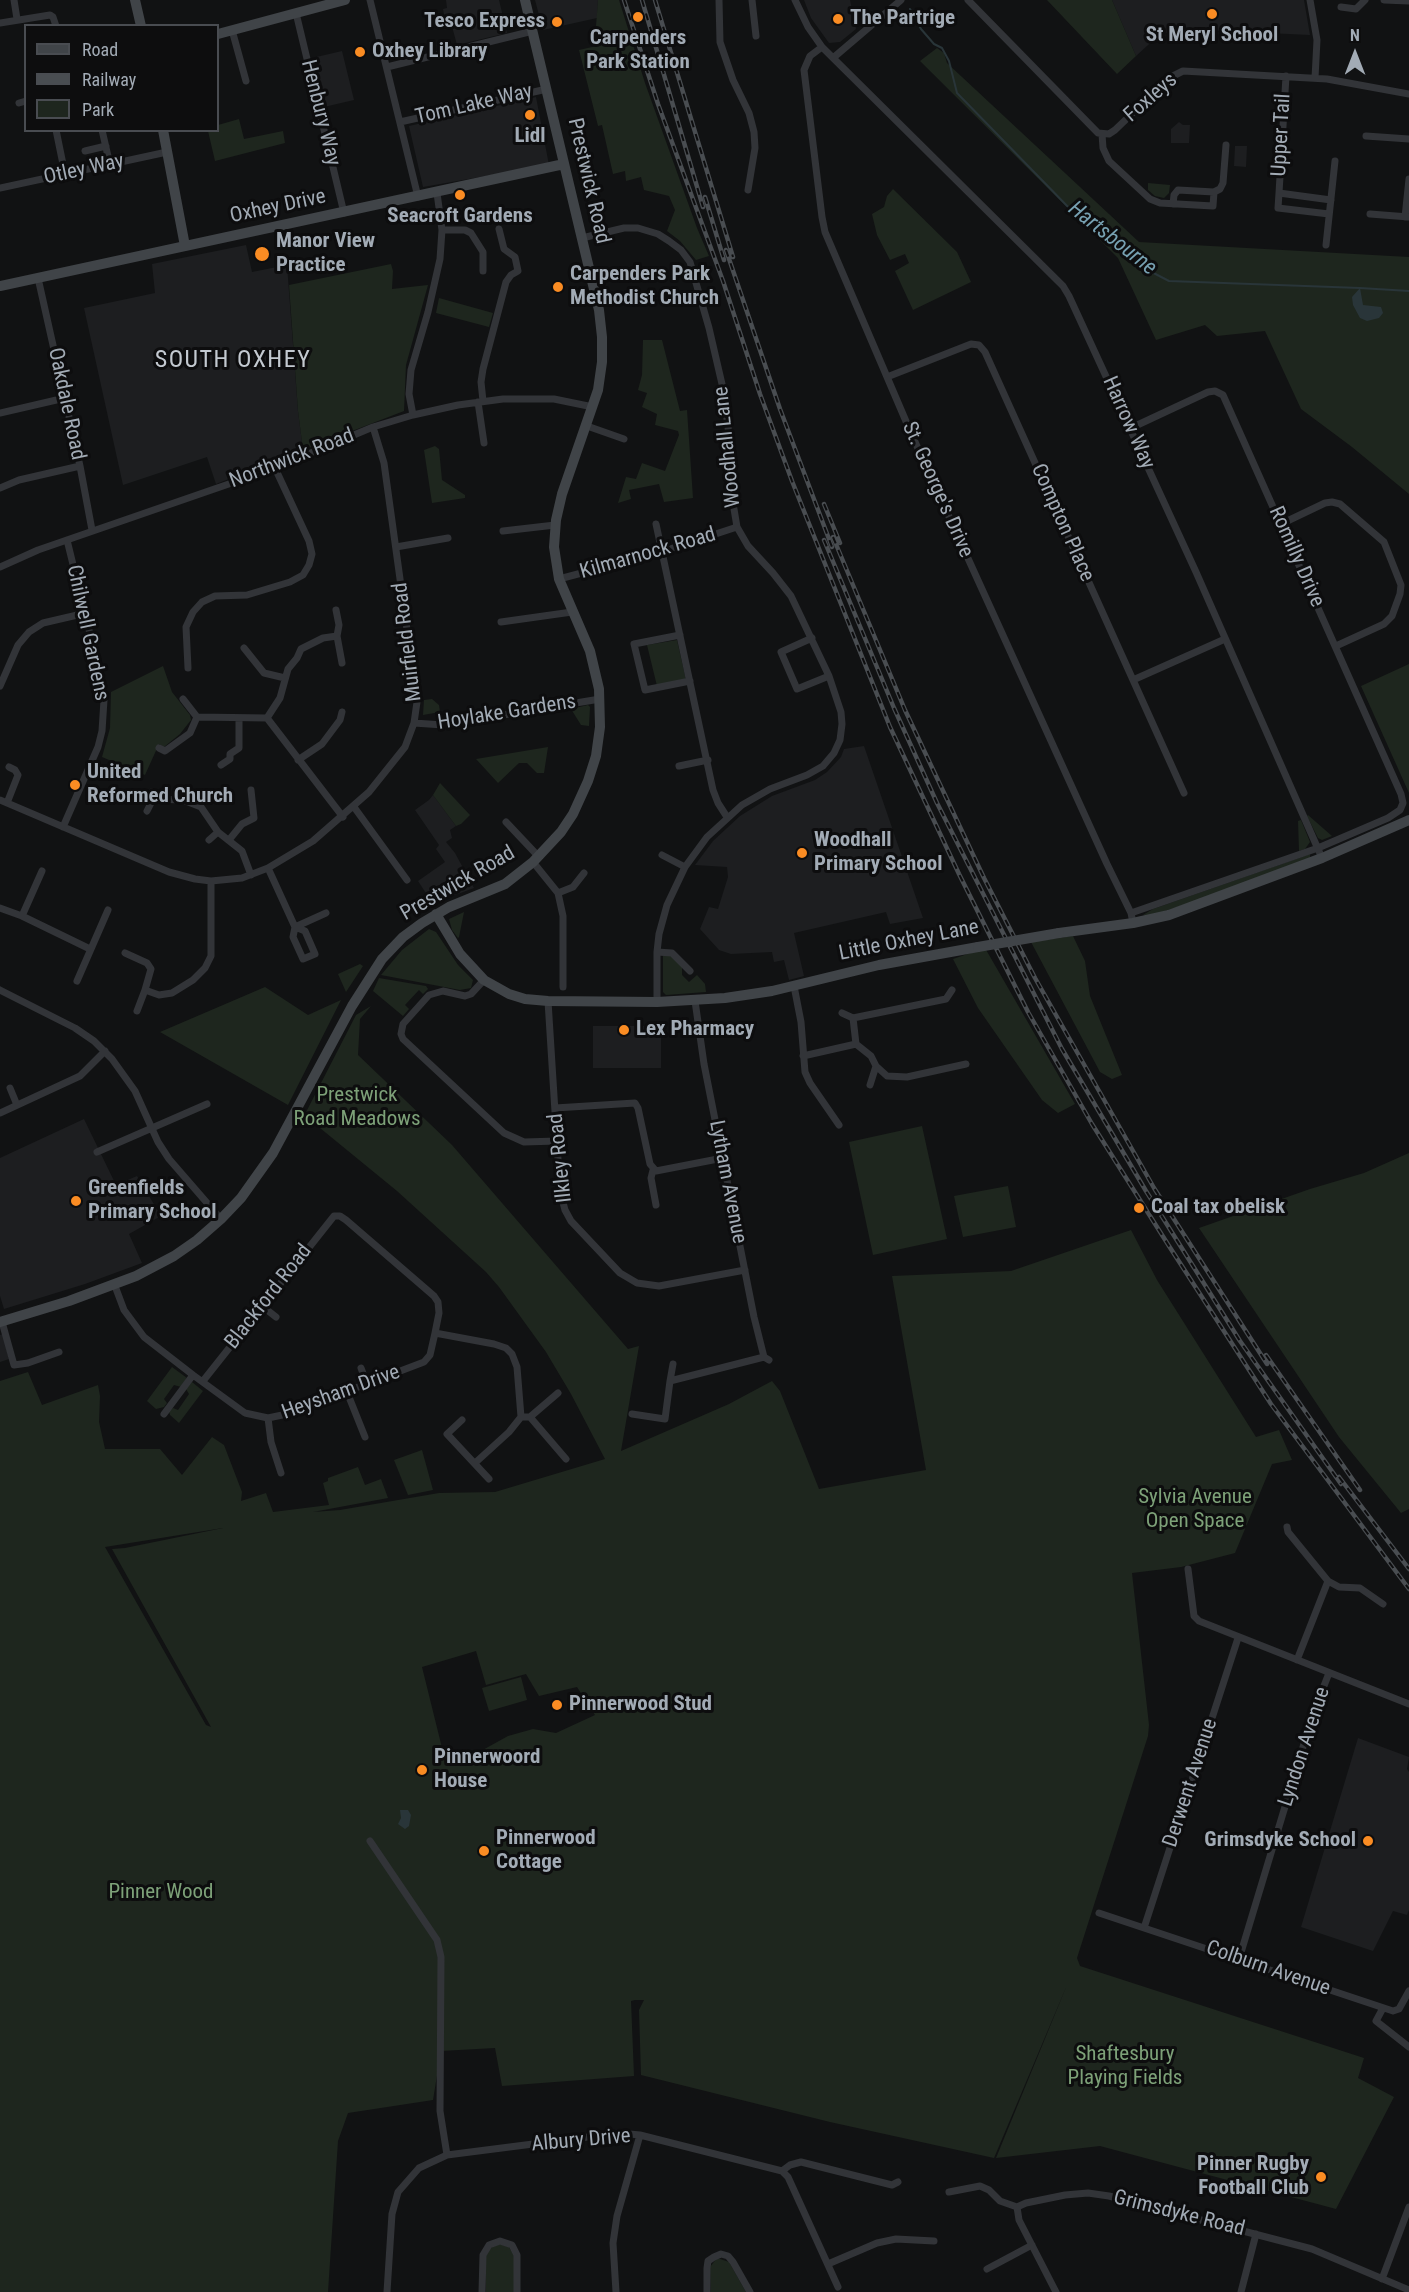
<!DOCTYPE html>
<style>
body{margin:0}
#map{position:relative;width:1409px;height:2292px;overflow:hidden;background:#111213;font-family:"Roboto Condensed",sans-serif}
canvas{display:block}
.legend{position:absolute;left:24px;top:24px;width:195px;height:108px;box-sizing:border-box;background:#0d0d0e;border:2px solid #494c51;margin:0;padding:8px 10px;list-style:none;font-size:18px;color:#a2abb5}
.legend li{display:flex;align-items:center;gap:12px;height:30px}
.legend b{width:30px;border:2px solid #494c51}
.north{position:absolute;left:1325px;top:24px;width:60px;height:60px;-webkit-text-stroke:4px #0d0d0e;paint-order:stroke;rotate:0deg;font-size:16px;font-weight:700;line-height:24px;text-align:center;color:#a2abb5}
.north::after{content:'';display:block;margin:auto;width:21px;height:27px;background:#a2abb5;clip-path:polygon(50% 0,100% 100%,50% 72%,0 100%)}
</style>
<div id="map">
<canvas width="1409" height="2292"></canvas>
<ul class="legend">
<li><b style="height:8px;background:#404448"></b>Road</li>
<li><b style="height:8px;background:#494d51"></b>Railway</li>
<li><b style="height:16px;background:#1e261e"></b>Park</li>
</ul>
<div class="north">N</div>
</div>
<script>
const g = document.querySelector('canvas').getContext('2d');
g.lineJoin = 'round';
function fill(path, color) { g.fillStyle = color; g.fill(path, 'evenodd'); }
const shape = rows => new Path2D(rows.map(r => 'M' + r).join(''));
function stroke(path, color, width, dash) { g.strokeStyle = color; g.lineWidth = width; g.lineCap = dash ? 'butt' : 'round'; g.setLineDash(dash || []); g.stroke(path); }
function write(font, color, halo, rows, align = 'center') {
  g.font = font + ' "Roboto Condensed",sans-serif'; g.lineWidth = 6; g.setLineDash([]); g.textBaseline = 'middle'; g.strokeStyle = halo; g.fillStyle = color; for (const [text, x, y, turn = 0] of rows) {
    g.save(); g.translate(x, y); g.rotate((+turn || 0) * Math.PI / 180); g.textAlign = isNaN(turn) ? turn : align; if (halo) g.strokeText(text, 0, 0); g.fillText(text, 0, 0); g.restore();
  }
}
fill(shape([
 [446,0,499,0,507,33,457,45,450,19,445,20,443,9,447,8],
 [535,0,598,0,597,18,543,30],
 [804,0,850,0,856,29,840,42,829,43,811,18],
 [1112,0,1304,0,1310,35,1182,29,1159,35,1136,56],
 [342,51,354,100,324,107,312,58],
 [536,97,549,165,423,187,409,126],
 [1179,122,1183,125,1190,125,1189,143,1171,143,1171,129],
 [1235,146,1247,146,1246,167,1234,166],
 [246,245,252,272,287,265,298,411,303,450,216,484,207,457,123,485,84,308,155,293,152,264],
 [864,746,923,918,890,924,886,912,794,933,804,976,789,980,784,960,774,962,772,952,731,954,719,950,700,929,709,907,718,909,728,877,727,867,695,865,713,841,740,816,772,796,815,780,827,772,841,757,844,749],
 [433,795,456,826,450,830,452,838,446,842,455,853,474,888,436,902,431,901,418,881,445,862,436,849,439,845,415,810,429,800],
 [593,1026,661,1026,661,1068,593,1068],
 [84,1119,116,1185,137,1176,161,1216,129,1234,142,1263,85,1284,4,1309,0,1296,0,1158],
 [3,1334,9,1359,0,1362,0,1335],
 [1358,1738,1409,1757,1407,1769,1409,1772,1409,1910,1407,1915,1393,1911,1373,1951,1301,1927]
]), '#1d1e20');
fill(shape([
 [598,0,619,0,645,83,697,228,709,256,696,260,680,241,667,231,675,210,669,196,644,190,641,177,626,181,625,171,613,174,602,125,598,126,579,50,601,45,596,26],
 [1047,0,1112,0,1136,56,1117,74],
 [937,48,944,53,947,63,1139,242,1409,257,1409,494,1352,447,1301,409,1265,331,1217,336,1205,325,1156,340,1118,258,920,61],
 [239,119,244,139,283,131,285,143,215,161,208,131,218,130,218,125],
 [1148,183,1170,185,1169,193,1164,198,1155,196,1148,190],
 [893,189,957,252,971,282,913,310,895,271,909,263,905,254,890,260,877,235,872,214,884,207,887,196],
 [391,264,393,271,392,289,428,285,406,365,404,411,303,450,298,411,289,285],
 [439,298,493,313,489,327,436,313],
 [643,340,662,340,680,411,687,410,693,498,664,502,659,484,629,490,631,499,618,503,626,477,636,479,642,463,665,471,679,435,678,431,655,425,657,414,642,407,647,393,638,390,642,375],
 [435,446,439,449,442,480,465,495,465,498,432,503,424,450],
 [677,640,686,680,657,686,647,645],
 [1409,664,1409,793,1361,686],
 [163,666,172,692,190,715,191,720,180,734,164,747,159,744,145,775,102,757,110,728,111,692],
 [432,699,439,705,440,712,423,715,424,700],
 [588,705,590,707,589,726,581,725,571,709],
 [548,747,544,773,537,773,527,763,519,763,498,783,476,759],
 [440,783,470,815,461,824,456,826,433,795],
 [1308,815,1332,836,1322,840,1318,838,1307,816],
 [1301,820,1310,842,1305,849,1299,851,1298,821],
 [1310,854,1310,858,1214,895,1147,917,1143,915,1153,909],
 [464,912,459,937,458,938,452,930,449,919],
 [429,929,436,932,458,965,473,980,471,988,460,990,381,975,402,950],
 [1073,936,1085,961,1090,996,1122,1075,1112,1079,1100,1072,1031,942],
 [985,948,1075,1104,1058,1113,1042,1100,978,1008,953,959],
 [663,955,670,955,682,966,682,975,689,982,697,975,705,984,706,992,666,995,663,992],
 [360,964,363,966,346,992,338,974],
 [379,978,426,986,428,989,423,994,419,990,405,1005,409,1009,403,1016,373,991],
 [265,987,308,1015,341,1000,288,1105,160,1032],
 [371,1006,360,1019,358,1055,452,1145,628,1349,639,1346,621,1451,729,1404,772,1381,780,1391,819,1489,926,1470,892,1276,1011,1271,1131,1230,1157,1280,1256,1437,1279,1430,1292,1460,1272,1464,1235,1553,1181,1567,1132,1573,1149,1725,1148,1736,1077,1958,1080,1966,1364,2058,1358,2078,1394,2097,1336,2209,1100,2146,996,2158,1067,1985,994,2158,830,2122,641,2075,639,2010,644,2000,635,2000,631,2001,634,2076,502,2086,495,2048,441,2051,433,2100,348,2113,338,2141,328,2292,0,2292,0,1381,28,1372,42,1405,98,1385,100,1396,99,1422,105,1449,160,1449,182,1475,212,1437,224,1445,242,1492,241,1501,266,1493,273,1512,329,1505,323,1483,328,1481,328,1478,358,1467,365,1485,381,1479,388,1498,313,1512,340,1510,439,1493,495,1492,605,1459,571,1394,546,1352,499,1287,486,1272,397,1191,320,1128,303,1118,356,1015],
 [223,1528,125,1548,112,1549,211,1727,206,1725,105,1547],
 [476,1651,486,1685,526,1674,539,1696,577,1687,595,1715,556,1733,533,1729,508,1736,470,1757,446,1764,422,1667],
 [922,1126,947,1239,873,1255,849,1142],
 [1409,1153,1409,1509,1401,1513,1339,1437,1199,1228,1310,1189,1364,1173],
 [1008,1186,1016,1227,963,1237,954,1196],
 [172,1367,187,1378,181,1387,174,1385,164,1399,167,1403,164,1407,156,1409,147,1401],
 [192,1382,203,1391,179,1423,170,1415,169,1411,173,1408,178,1410,189,1394,186,1389],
 [422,1450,433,1490,408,1495,394,1460],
 [521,1677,527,1700,489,1711,482,1688],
 [500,2244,509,2247,514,2255,514,2292,486,2292,486,2256,490,2248],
 [717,2258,729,2262,746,2292,711,2292,710,2267]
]), '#1e261e');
fill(shape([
 [1360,288,1363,305,1381,307,1383,313,1379,318,1367,321,1360,318,1353,305,1352,297],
 [400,1810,408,1810,411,1815,409,1826,405,1829,398,1824,401,1818]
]), '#293539');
stroke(shape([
 [910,9,921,29,934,44,942,48,949,61,957,93,1075,214,1140,266,1169,281,1360,288,1409,291]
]), '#293539', 2);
stroke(shape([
 [14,0,17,19],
 [370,0,418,197],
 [719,0,720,42,733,80,749,113,754,132,755,148,748,190],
 [752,0,756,36],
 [795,0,808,27,822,47,1063,286,1069,296,1196,572,1322,858],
 [968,0,1098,133,1109,134,1115,130,1169,78,1183,71,1327,79,1409,94],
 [1310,0,1317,40,1315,78],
 [1384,0,1409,1],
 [1341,7,1356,9,1365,0],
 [296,13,344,213],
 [0,23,50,15,53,17,56,26],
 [232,30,246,81],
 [822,47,810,56,804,70,822,217,825,232,911,433,1107,864,1131,913,1133,923],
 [833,58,901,0],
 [387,67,533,31],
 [1286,76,1279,193,1331,200],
 [19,103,26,101],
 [400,122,547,89],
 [56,130,65,174],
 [102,130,110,165],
 [1102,134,1103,148,1109,161,1150,199,1160,203,1213,206,1214,192,1220,189,1223,183,1226,145],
 [1366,136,1409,139],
 [85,151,106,146],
 [0,188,167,152],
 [1279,193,1278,208,1329,214],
 [1173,204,1174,195,1178,190,1214,192],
 [1370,214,1409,217],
 [1405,217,1409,179],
 [442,230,465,230,471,233,483,252,483,271],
 [582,238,624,228,638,228,658,234,669,241,681,250,690,262,709,328,722,384,728,426,732,497,737,527,748,546,773,573,791,596,829,676,841,712,842,724,840,740,834,753,823,766,807,775,770,789,742,805,707,837,685,867,667,905,659,934,657,952,657,1002],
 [1326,245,1335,161],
 [38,278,80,466,92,530],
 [887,377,971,344,979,345,985,352,1184,793],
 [483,401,481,382,483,369,506,282,511,275,518,271,515,257,504,249,499,229],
 [478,402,484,443],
 [0,413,65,398],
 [413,415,409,394,411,370,428,312,440,259,442,230,437,193],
 [587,426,624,439],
 [1131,428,1208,392,1215,391,1223,395,1401,794,1403,803,1400,810,1388,818,1318,848,1131,913],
 [0,488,19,480,80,466],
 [656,524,713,790,718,803,727,817],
 [1281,524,1325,503,1332,502,1340,504,1384,542,1401,585,1400,594,1392,616,1384,624,1336,646],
 [503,531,555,525],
 [396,547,448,538],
 [0,567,38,550,275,468,373,427,413,415,458,405,503,399,554,399,593,407],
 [559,579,661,552,737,527],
 [336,610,339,625,337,636,342,663],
 [501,622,572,612],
 [680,635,634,644,645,690,690,681],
 [337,636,323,638,301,649,297,658,288,669,280,698,267,718,343,817],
 [812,638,781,652,797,689,829,676],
 [244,648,264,673,285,678],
 [188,668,186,627,193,612,202,602,215,596,247,595,290,582,303,575,309,565,312,554,309,541,275,468],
 [1133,680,1225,639],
 [0,686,18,645,29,632,43,623,86,613],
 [183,699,197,717,267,718],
 [414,723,443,725,600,699],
 [159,748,165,751,190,733,197,717],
 [298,760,322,744,340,720,342,712],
 [221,765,230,759,230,754,239,748,239,718],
 [679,766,708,760],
 [153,799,183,800,201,807,218,832,242,851,251,875],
 [0,800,169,872,195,879,211,881,242,878,268,868,313,841,369,792,405,747,414,723,417,702,384,463,373,427],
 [7,803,18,775,15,770,9,767],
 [354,807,407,880],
 [147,811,153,799,152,792],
 [506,822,539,857],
 [63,827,98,747,102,731,104,700,102,683,67,540],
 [209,840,218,832],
 [229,840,242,824,254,818,251,790],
 [662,855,685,867],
 [533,862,558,893,563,916,563,987],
 [268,868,295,927,293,937,303,959,315,954,305,931,295,927],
 [558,893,573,887,584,873],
 [0,908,22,916,90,949],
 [22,916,42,871],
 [295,927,326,913],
 [657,952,672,953,690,971],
 [125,953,147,963,151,969,145,990],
 [484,980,471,994,465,996,443,991,429,995,403,1024,401,1034,403,1039,504,1133,524,1142,557,1141],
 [77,981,108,910],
 [794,986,801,1022,805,1072,810,1083,839,1125],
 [0,990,75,1028,94,1041,112,1059,135,1091,158,1142,169,1159,221,1219],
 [548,1001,560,1191,565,1210,571,1221,620,1273,637,1283,659,1286,745,1270],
 [695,1001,704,1064,754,1317,764,1357,769,1360],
 [137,1011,145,990,159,995,172,993,193,980,205,968,211,956,211,881],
 [842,1013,853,1018],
 [856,1044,853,1018,946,999,952,990],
 [803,1056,856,1044,871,1056,876,1066,887,1076,907,1077,966,1064],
 [870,1085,876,1066],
 [10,1088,17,1105],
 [555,1108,635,1103,638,1108,650,1164,656,1171,723,1158],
 [0,1113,80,1076,105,1051],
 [97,1152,207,1104],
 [653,1170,651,1178,656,1205],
 [115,1286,124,1310,144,1337,193,1375,245,1413,268,1418,287,1414,424,1362,430,1355,435,1333,439,1313,438,1302,434,1296,346,1220,340,1216,334,1216,203,1381],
 [262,1306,276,1317],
 [2,1322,14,1365,28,1363,59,1352],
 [435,1333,494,1344,506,1348,512,1354,517,1367,521,1417],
 [361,1368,367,1384],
 [670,1381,673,1364],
 [347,1392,365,1437],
 [164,1414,193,1375],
 [632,1414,665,1419,670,1381,764,1357],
 [530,1417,566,1459],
 [268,1418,271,1442,281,1473],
 [462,1420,447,1434,489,1479],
 [475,1463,509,1432,521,1417,530,1417,558,1393],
 [1287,1527,1288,1532,1328,1581,1297,1660],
 [1188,1569,1194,1616,1199,1621,1409,1704],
 [1328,1581,1339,1587,1360,1588,1383,1604],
 [370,1841,437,1940,441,1957,440,2111,447,2155],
 [1099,1913,1393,2011,1399,2009,1409,1991],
 [1144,1928,1238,1638],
 [1239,1959,1313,1714,1329,1673],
 [1383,2008,1376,2021,1409,2047],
 [782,2171,790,2165,801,2162,892,2185,898,2182],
 [949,2192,980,2186,989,2190,1000,2201,1017,2207,1026,2203,1065,2195,1088,2193,1109,2196,1312,2249,1409,2290],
 [1017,2207,1019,2220,1056,2292],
 [828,2264,877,2243,896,2239,934,2241],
 [987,2269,1032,2245],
 [1382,2279,1409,2207],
 [387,2292,392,2214,398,2192,419,2168,447,2155,619,2133,640,2135,782,2171,788,2177,838,2287],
 [482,2292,483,2255,489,2245,500,2241,512,2245,517,2255,517,2292],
 [616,2292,613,2243,617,2216,640,2135],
 [707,2292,707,2268,708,2261,714,2257,721,2254,728,2256,733,2262,750,2292],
 [1241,2292,1256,2234]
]), '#323438', 7);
stroke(shape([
 [135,0,141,26],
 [218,34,345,0],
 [163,130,185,246],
 [0,286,564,164],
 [436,914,460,954,484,980,509,994,525,999,548,1001,657,1002,725,998,772,991,879,965,978,947],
 [1059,933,1133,923,1169,915,1322,858,1409,820],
 [0,1322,69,1301,136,1276,174,1256,197,1240,221,1219,241,1198,273,1153,352,1006,382,959,403,937,422,923,449,907,505,884,533,862,561,832,573,814,588,781,596,756,600,727,599,689,590,651,559,579,554,547,556,520,562,494,598,390,602,362,602,337,599,310,525,0]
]), '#404448', 10);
const rail = shape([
 [624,0,658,104,723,281,760,394,792,481,890,727,959,874,1028,1012,1092,1124,1169,1246,1271,1404,1409,1589],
 [642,0,703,207],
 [655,0,733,257],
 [705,197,724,260],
 [726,250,780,409,832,547],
 [824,504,840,543],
 [833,537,905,710,984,878,1035,978,1154,1188,1267,1364],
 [824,540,894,708,937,803,1062,1049,1146,1191,1240,1341,1341,1484],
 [1266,1355,1360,1490],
 [1339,1477,1409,1569]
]);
stroke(rail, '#494d51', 4.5);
stroke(rail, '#0d0d0e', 2, [7]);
stroke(shape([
 [978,947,1059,933]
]), '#404448', 10);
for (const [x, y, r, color] of [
 [1212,14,6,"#fa8c23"],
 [638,17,6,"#fa8c23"],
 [838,19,6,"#fa8c23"],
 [557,22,6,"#fa8c23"],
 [360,52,6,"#fa8c23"],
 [530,115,6,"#fa8c23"],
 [460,195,6,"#fa8c23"],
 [262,254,8,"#fa8c23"],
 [558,287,6,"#fa8c23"],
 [75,785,6,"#fa8c23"],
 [802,853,6,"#fa8c23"],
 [624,1030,6,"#fa8c23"],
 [76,1201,6,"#fa8c23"],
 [1139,1208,6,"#fa8c23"],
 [557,1705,6,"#fa8c23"],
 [422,1770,6,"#fa8c23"],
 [1368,1841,6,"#fa8c23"],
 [484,1851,6,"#fa8c23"],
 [1321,2177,6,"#fa8c23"]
]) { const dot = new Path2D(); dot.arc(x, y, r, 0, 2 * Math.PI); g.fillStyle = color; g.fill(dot); stroke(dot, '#0d0d0e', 2); }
write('bold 21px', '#a2abb5', '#0d0d0e', [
 ["The Partrige",850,19],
 ["Tesco Express",545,22,"right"],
 ["St Meryl School",1212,36,"center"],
 ["Carpenders",638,39,"center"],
 ["Park Station",638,63,"center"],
 ["Oxhey Library",372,52],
 ["Lidl",530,137,"center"],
 ["Seacroft Gardens",460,217,"center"],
 ["Manor View",276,242],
 ["Practice",276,266],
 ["Carpenders Park",570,275],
 ["Methodist Church",570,299],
 ["United",87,773],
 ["Reformed Church",87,797],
 ["Woodhall",814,841],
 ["Primary School",814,865],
 ["Lex Pharmacy",636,1030],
 ["Greenfields",88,1189],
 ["Primary School",88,1213],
 ["Coal tax obelisk",1151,1208],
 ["Pinnerwood Stud",569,1705],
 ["Pinnerwoord",434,1758],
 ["House",434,1782],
 ["Pinnerwood",496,1839],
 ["Cottage",496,1863],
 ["Grimsdyke School",1356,1841,"right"],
 ["Pinner Rugby",1309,2165,"right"],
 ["Football Club",1309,2189,"right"]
], 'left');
write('21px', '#a2abb5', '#0d0d0e', [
 ["Foxleys",1151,98,-41],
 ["Tom Lake Way",474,105,-13],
 ["Henbury Way",320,113,76],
 ["Upper Tail",1282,135,-87],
 ["Otley Way",84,170,-12],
 ["Prestwick Road",588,181,77],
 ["Oxhey Drive",278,207,-12],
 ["Oakdale Road",66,404,78],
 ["Harrow Way",1128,423,66],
 ["Woodhall Lane",728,447,-96],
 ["Northwick Road",292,459,-21],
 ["St. George's Drive",937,490,66],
 ["Compton Place",1062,523,66],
 ["Kilmarnock Road",648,554,-16],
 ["Romilly Drive",1296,557,66],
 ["Chilwell Gardens",87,633,78],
 ["Muirfield Road",408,642,-97],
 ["Hoylake Gardens",507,713,-9],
 ["Prestwick Road",458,884,-30],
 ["Little Oxhey Lane",909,941,-11],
 ["Ilkley Road",561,1158,-96],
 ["Lytham Avenue",727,1182,79],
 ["Blackford Road",269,1297,-52],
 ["Heysham Drive",341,1393,-20],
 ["Lyndon Avenue",1305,1747,-72],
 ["Derwent Avenue",1191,1783,-72],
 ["Colburn Avenue",1268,1969,19],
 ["Albury Drive",581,2141,-5],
 ["Grimsdyke Road",1179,2214,14]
]);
write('21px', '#7da178', '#0d0d0e', [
 ["Prestwick",357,1096],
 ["Road Meadows",357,1120],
 ["Sylvia Avenue",1195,1498],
 ["Open Space",1195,1522],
 ["Pinner Wood",161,1893],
 ["Shaftesbury",1125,2055],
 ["Playing Fields",1125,2079]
]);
write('italic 22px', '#77a1b2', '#0d0d0e', [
 ["Hartsbourne",1112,239,38]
]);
g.letterSpacing = '1.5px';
write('24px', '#c3c9d0', '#0d0d0e', [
 ["SOUTH OXHEY",233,361]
]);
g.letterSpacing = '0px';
</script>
